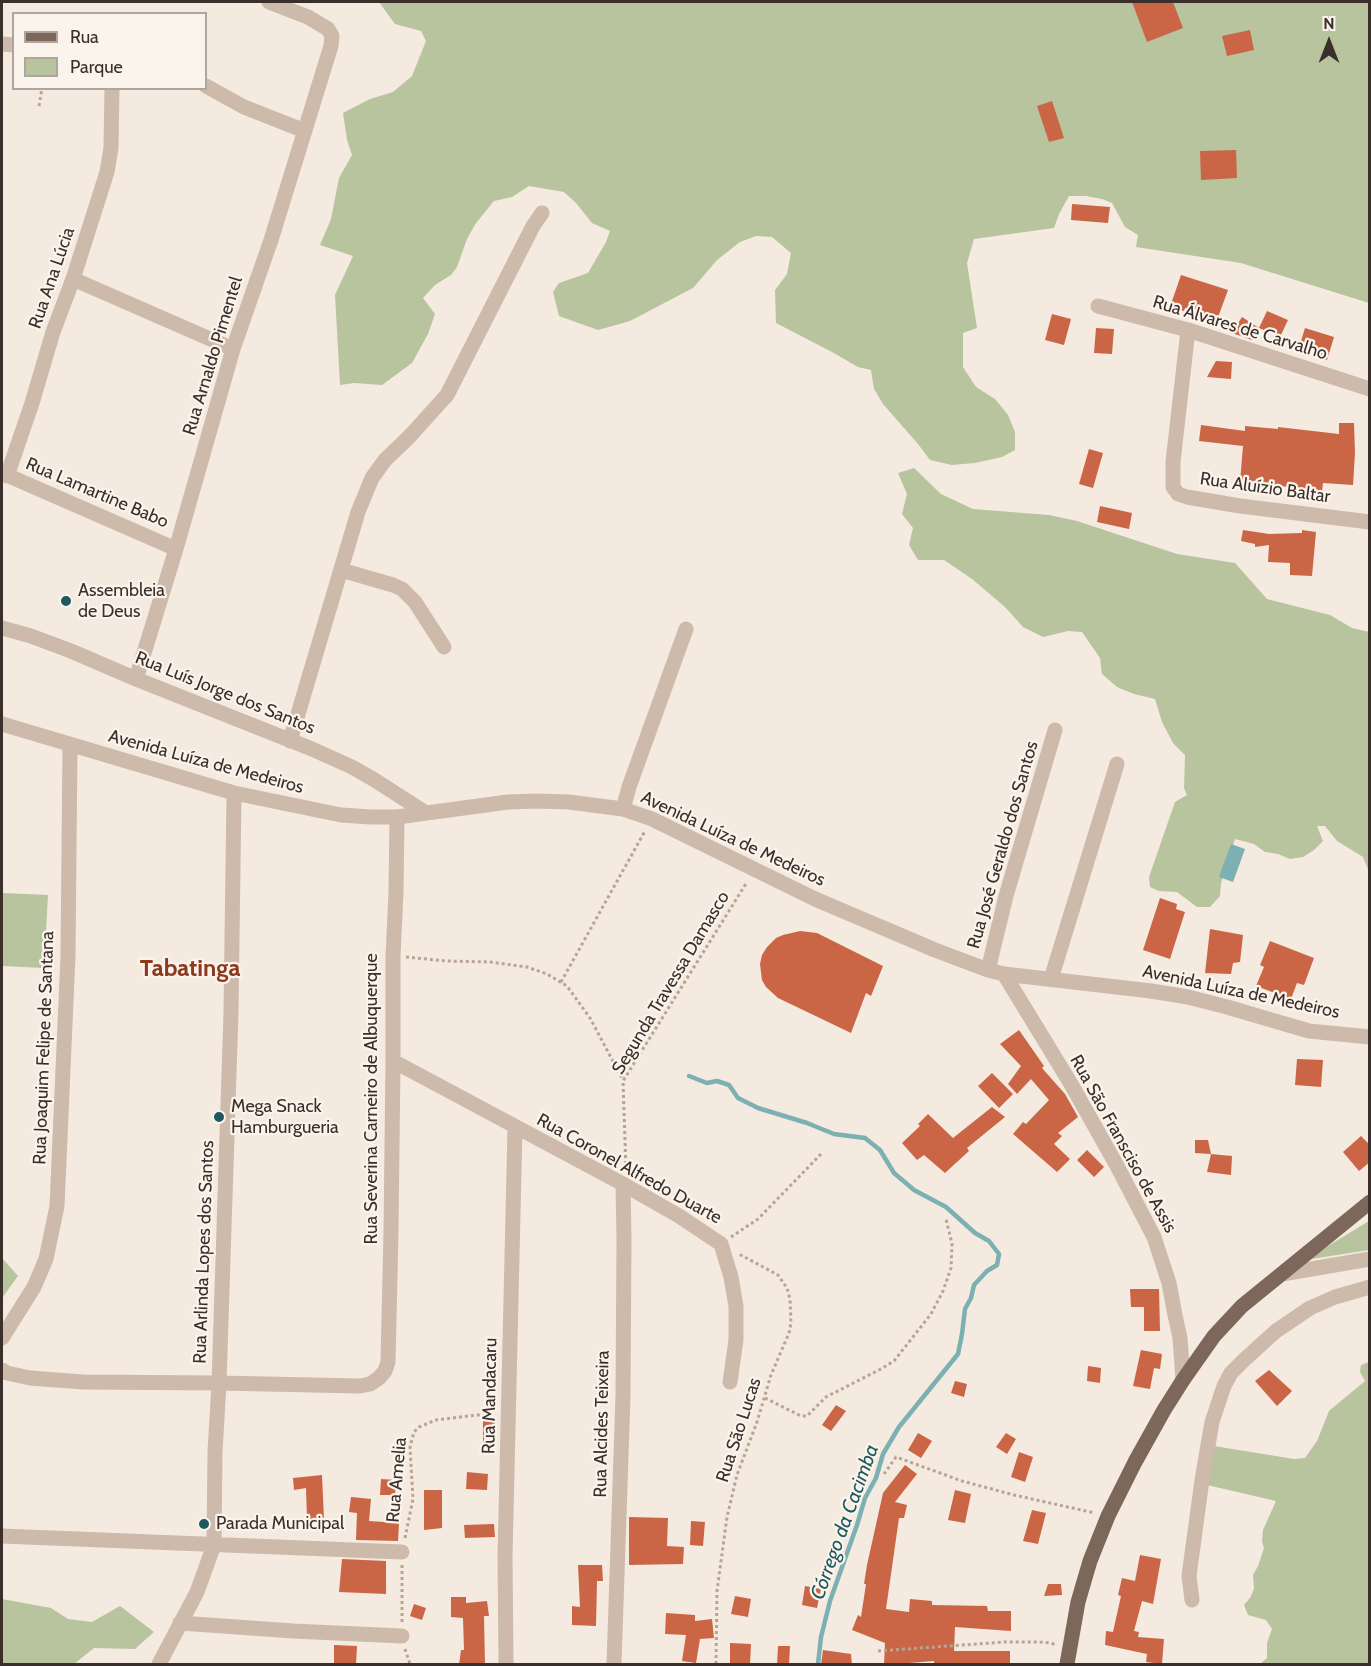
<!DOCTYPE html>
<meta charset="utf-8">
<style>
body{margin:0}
#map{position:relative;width:1371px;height:1666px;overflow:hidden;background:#f4eadf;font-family:Cabin,sans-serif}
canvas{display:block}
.frame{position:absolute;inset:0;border:3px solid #3a2f2a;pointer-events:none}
.legend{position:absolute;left:12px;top:12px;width:195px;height:78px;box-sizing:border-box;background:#fbf4ec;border:2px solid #aea59e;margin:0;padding:8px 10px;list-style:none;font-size:18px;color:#3a2f2a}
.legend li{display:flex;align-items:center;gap:12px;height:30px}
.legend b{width:30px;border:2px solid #aea59e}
.north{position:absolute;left:1299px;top:12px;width:60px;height:60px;-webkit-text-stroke:4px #fbf4ec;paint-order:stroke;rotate:0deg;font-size:16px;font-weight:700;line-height:24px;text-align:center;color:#3a2f2a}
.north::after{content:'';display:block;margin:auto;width:21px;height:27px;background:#3a2f2a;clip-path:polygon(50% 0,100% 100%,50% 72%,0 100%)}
</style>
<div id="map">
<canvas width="1371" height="1666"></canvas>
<div class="frame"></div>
<ul class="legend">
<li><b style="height:8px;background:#7d665a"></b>Rua</li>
<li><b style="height:16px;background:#b7c49e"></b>Parque</li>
</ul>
<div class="north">N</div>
</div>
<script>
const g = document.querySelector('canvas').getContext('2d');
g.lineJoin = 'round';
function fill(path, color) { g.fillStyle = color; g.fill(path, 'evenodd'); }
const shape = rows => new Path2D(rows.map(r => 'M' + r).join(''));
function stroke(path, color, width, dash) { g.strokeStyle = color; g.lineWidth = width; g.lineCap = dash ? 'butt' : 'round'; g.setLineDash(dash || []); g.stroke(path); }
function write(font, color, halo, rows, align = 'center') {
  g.font = font + ' Cabin,sans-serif'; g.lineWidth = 4.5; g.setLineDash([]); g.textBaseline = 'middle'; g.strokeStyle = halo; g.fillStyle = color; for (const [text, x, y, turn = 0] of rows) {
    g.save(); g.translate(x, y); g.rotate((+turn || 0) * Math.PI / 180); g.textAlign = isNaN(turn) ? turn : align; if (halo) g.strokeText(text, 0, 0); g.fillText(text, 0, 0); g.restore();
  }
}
fill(shape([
 [379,2,1369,2,1369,303,1241,263,1136,247,1138,235,1125,227,1112,203,1102,199,1086,196,1069,196,1059,214,1054,228,974,239,967,263,977,328,963,333,963,367,976,387,995,399,1008,415,1015,432,1015,450,1002,457,975,463,952,465,930,460,918,444,883,404,874,389,871,370,858,367,832,352,776,323,775,290,787,274,791,253,772,237,756,236,740,242,717,260,693,288,630,321,598,330,559,316,553,292,559,283,588,273,606,242,610,231,592,223,576,203,564,192,529,186,512,197,494,201,476,223,467,239,457,267,451,275,435,285,423,298,435,314,428,334,412,363,382,385,354,383,340,385,335,295,353,256,320,245,331,219,339,178,352,155,347,140,343,113,370,99,393,92,412,76,426,41,421,31,395,24],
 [914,468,941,494,973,509,1049,515,1077,521,1177,554,1235,563,1267,599,1330,615,1352,628,1369,632,1369,872,1363,857,1337,841,1325,826,1317,826,1323,841,1314,850,1303,857,1290,859,1278,854,1265,852,1254,844,1235,839,1221,883,1220,896,1210,907,1197,907,1177,892,1159,891,1150,887,1149,877,1175,802,1187,795,1184,788,1185,755,1173,743,1162,722,1155,699,1134,694,1117,687,1102,674,1100,658,1082,632,1068,631,1043,637,1023,627,1005,607,972,579,944,560,918,560,909,545,913,528,902,514,907,494,898,473],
 [2,893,48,895,44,968,2,966],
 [1369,1221,1369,1250,1305,1260],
 [2,1258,18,1276,2,1298],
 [1369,1362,1369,1664,1260,1664,1267,1658,1267,1643,1272,1629,1266,1620,1248,1615,1244,1605,1250,1598,1254,1589,1253,1575,1258,1566,1264,1548,1262,1541,1263,1530,1276,1501,1207,1485,1214,1446,1294,1459,1305,1458,1317,1441,1329,1411,1365,1381,1360,1372,1361,1365],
 [2,1599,51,1608,68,1619,92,1622,120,1606,154,1632,135,1649,94,1648,74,1664,2,1664]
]), '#b7c49e');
fill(shape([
 [1231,844,1245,849,1233,882,1219,877]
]), '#7cb0b2');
stroke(shape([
 [689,1076,707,1083,717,1081,729,1085,738,1098,758,1108,807,1123,834,1134,865,1138,880,1150,894,1173,914,1190,946,1207,975,1233,989,1241,999,1254,997,1265,987,1271,974,1285,971,1298,965,1309,962,1334,958,1354,899,1427,883,1454,876,1478,865,1498,857,1525,830,1601,821,1637,818,1664]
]), '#7cb0b2', 4.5);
fill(shape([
 [1132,2,1173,2,1183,28,1147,42],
 [1250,30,1254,50,1227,56,1222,36],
 [1052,101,1064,138,1049,142,1037,106],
 [1236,150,1237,178,1201,180,1200,151],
 [1072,204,1110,207,1108,223,1071,220],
 [1181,275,1228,290,1217,320,1185,308,1184,311,1170,307],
 [1267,311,1288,320,1280,337,1259,328],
 [1052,314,1071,319,1064,345,1045,340],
 [1242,317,1259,328,1252,340,1232,333],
 [1096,328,1114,329,1112,354,1094,353],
 [1305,328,1334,337,1327,360,1298,351],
 [1216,361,1232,362,1231,379,1207,377],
 [1339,423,1354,423,1355,453,1353,485,1323,483,1321,501,1309,500,1309,489,1240,482,1243,446,1199,441,1201,425,1245,431,1245,426,1278,429,1278,427,1339,434],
 [1089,449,1103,453,1093,488,1079,484],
 [1100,506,1132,513,1129,529,1097,522],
 [1243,530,1269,534,1302,533,1302,530,1316,532,1312,576,1290,575,1290,563,1268,562,1269,545,1255,547,1255,544,1241,541],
 [1160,898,1177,904,1176,909,1185,912,1170,959,1143,950],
 [1210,929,1243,935,1240,962,1233,963,1231,974,1205,973],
 [800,931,817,933,883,966,871,996,866,993,851,1033,778,998,766,987,762,980,760,964,762,955,767,947,776,938,783,935],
 [1270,941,1314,958,1304,985,1297,983,1291,999,1256,986,1264,967,1260,965],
 [1019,1030,1044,1066,1042,1068,1065,1094,1078,1117,1058,1133,1062,1136,1054,1144,1070,1159,1057,1172,1013,1134,1023,1122,1026,1124,1049,1100,1031,1079,1017,1094,1008,1084,1021,1066,1000,1044],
 [1297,1059,1323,1060,1321,1087,1295,1085],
 [992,1073,1013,1094,999,1108,978,1086],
 [992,1107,1005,1117,967,1148,969,1151,945,1173,924,1155,917,1160,902,1143,920,1126,918,1124,928,1114,953,1138],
 [1361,1136,1370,1145,1370,1162,1359,1171,1343,1152],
 [1195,1140,1208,1140,1211,1154,1195,1153],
 [1087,1150,1104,1167,1094,1177,1077,1160],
 [1211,1154,1232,1156,1231,1175,1207,1172],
 [1130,1289,1159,1289,1160,1331,1144,1331,1144,1307,1131,1307],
 [1141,1350,1162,1354,1160,1369,1154,1368,1150,1389,1133,1386],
 [1088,1366,1101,1368,1100,1383,1087,1381],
 [1269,1370,1292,1391,1277,1406,1255,1381],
 [955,1381,967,1384,964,1397,951,1393],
 [836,1405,846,1411,831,1431,822,1425],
 [483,1421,495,1421,495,1444,483,1444],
 [918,1433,932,1441,921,1458,908,1450],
 [1006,1433,1016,1439,1007,1454,996,1447],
 [1019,1452,1033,1457,1025,1482,1011,1477],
 [905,1465,917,1474,895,1502,907,1505,904,1518,899,1518,886,1609,909,1612,910,1599,932,1601,932,1605,987,1606,988,1611,1011,1611,1011,1631,955,1627,954,1651,1010,1651,1010,1665,934,1665,934,1661,884,1665,885,1643,852,1630,858,1615,861,1617,866,1584,864,1584,867,1565,883,1493],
 [467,1472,488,1474,487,1490,466,1489],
 [322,1475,324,1519,307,1519,306,1488,294,1490,293,1478],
 [381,1479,396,1480,395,1495,380,1495],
 [424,1490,442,1490,442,1528,424,1530],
 [955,1490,971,1494,965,1523,948,1520],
 [351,1497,371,1499,369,1521,399,1523,398,1541,356,1540,357,1513,349,1512],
 [1032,1510,1046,1513,1038,1544,1023,1541],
 [629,1517,668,1518,667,1546,684,1547,683,1564,629,1565],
 [691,1521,705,1522,703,1546,690,1545],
 [494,1524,495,1537,465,1538,464,1525],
 [1140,1555,1161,1559,1153,1604,1142,1601,1134,1631,1139,1632,1138,1637,1164,1639,1162,1664,1146,1662,1147,1654,1105,1645,1106,1631,1113,1632,1121,1596,1118,1595,1122,1578,1135,1581],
 [342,1559,386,1561,386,1594,339,1592],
 [578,1565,602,1565,603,1581,597,1581,596,1626,572,1625,572,1606,580,1607],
 [1048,1584,1061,1584,1062,1595,1044,1596],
 [805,1586,821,1589,817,1608,802,1605],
 [735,1596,751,1599,748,1617,731,1614],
 [451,1597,466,1597,466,1603,487,1601,489,1616,484,1616,485,1665,459,1665,461,1650,464,1650,463,1618,451,1617],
 [414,1604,426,1608,422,1620,410,1616],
 [666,1613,695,1615,695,1621,712,1619,714,1638,700,1639,696,1663,682,1661,686,1635,665,1634],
 [730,1643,751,1644,750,1665,730,1665],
 [334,1645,357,1646,356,1665,334,1665],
 [778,1646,790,1646,789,1665,777,1665],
 [823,1650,851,1654,852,1665,821,1665]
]), '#ca6646');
stroke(shape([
 [39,106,42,88],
 [406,957,446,961,490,962,527,967,547,974,567,986,590,1018,623,1080],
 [561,982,645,831],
 [626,1170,623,1081,747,882],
 [731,1237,758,1219,823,1152],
 [765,1398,801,1416,807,1416,826,1397,879,1370,894,1361,931,1314,943,1291,951,1268,952,1244,946,1219],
 [884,1474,896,1457,962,1481,1014,1495,1095,1513],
 [405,1538,413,1499,410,1447,414,1432,419,1427,436,1420,477,1415,494,1415],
 [402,1622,402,1565],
 [405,1649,410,1664],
 [878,1651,1005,1642,1038,1642,1051,1643,1056,1645],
 [716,1664,717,1591,727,1517,737,1475,757,1422,771,1375,789,1333,791,1323,790,1299,787,1288,778,1275,739,1254]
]), '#b9a494', 3, [3, 3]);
stroke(shape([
 [2,44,14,45],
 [206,86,244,107,305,131],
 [73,279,233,349],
 [1098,306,1188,330,1370,389],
 [1188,330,1173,462,1173,487,1178,494,1187,497,1240,506,1370,522],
 [2,473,176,549],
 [7,476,32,403,53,332,73,279,107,172,111,148,112,88],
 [341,570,393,585,402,589,415,602,444,647],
 [2,628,31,636,71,651,136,679,312,749,352,767,373,779,426,813],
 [136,679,176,549,233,349,271,240,331,46,332,36,328,29,308,17,269,2],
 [2,724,234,793,341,815,371,817,397,817,508,802,537,801,569,802,623,809,652,819,815,899,935,950,988,970,1004,974,1151,991,1188,997,1227,1007,1309,1031,1370,1037],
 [290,741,358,512,372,478,385,460,409,437,447,395,533,226,542,213],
 [623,809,629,787,686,629],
 [988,970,1006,896,1055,730],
 [1004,974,1071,1084,1116,1164,1154,1237,1169,1283,1175,1315,1180,1338,1183,1380],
 [1051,979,1117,764],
 [393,1061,623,1184,679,1216,721,1244,731,1277,736,1306,736,1340,730,1382],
 [1282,1274,1370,1259],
 [2,1338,34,1287,46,1259,57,1206,68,956,70,746],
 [2,1370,7,1373,30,1378,83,1382,219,1383,360,1386,370,1384,379,1378,385,1371,388,1362,391,1232,393,1061,393,956,396,892,397,817],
 [2,1536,402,1552],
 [1192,1600,1189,1576,1202,1480,1212,1422,1224,1386,1231,1373,1244,1360,1276,1331,1310,1308,1335,1297,1370,1287],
 [180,1623,293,1631,402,1636],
 [159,1664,197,1592,214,1545,215,1452,219,1383,231,1012,234,793],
 [506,1664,505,1556,515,1128],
 [614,1664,623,1396,624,1239,623,1184]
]), '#cdbaaa', 15);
stroke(shape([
 [1067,1664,1078,1602,1090,1561,1108,1516,1135,1462,1164,1410,1183,1380,1214,1336,1242,1306,1370,1202]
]), '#7d665a', 15);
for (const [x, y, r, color] of [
 [66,601,6,"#1d5a5e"],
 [219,1117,6,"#1d5a5e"],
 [204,1524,6,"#1d5a5e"]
]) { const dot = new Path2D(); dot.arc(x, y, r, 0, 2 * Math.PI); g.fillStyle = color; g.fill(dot); stroke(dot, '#fbf4ec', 2); }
write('18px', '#3a2f2a', '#fbf4ec', [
 ["Rua Ana Lúcia",52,278,-71],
 ["Rua Álvares de Carvalho",1240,328,17],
 ["Rua Arnaldo Pimentel",213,356,-73],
 ["Rua Aluízio Baltar",1265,488,8],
 ["Rua Lamartine Babo",97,493,23],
 ["Rua Luís Jorge dos Santos",225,693,22],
 ["Avenida Luíza de Medeiros",206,762,15],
 ["Avenida Luíza de Medeiros",733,839,25],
 ["Rua José Geraldo dos Santos",1003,845,-74],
 ["Segunda Travessa Damasco",671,983,-59],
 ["Avenida Luíza de Medeiros",1241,992,12],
 ["Rua Joaquim Felipe de Santana",44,1048,-88],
 ["Rua Severina Carneiro de Albuquerque",372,1099,-90],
 ["Rua São Fransciso de Assis",1123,1144,61],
 ["Rua Coronel Alfredo Duarte",629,1169,29],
 ["Rua Arlinda Lopes dos Santos",204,1252,-88],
 ["Rua Mandacaru",490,1396,-89],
 ["Rua Alcides Teixeira",602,1424,-89],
 ["Rua São Lucas",739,1430,-72],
 ["Rua Amelia",397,1480,-85]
]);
write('18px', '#3a2f2a', '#fbf4ec', [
 ["Assembleia",78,591],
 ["de Deus",78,612],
 ["Mega Snack",231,1107],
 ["Hamburgueria",231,1128],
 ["Parada Municipal",216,1524]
], 'left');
write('italic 20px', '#1d5a5e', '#fbf4ec', [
 ["Córrego da Cacimba",845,1522,-70]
]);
write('bold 24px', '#8d391f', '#fbf4ec', [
 ["Tabatinga",190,969]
]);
</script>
